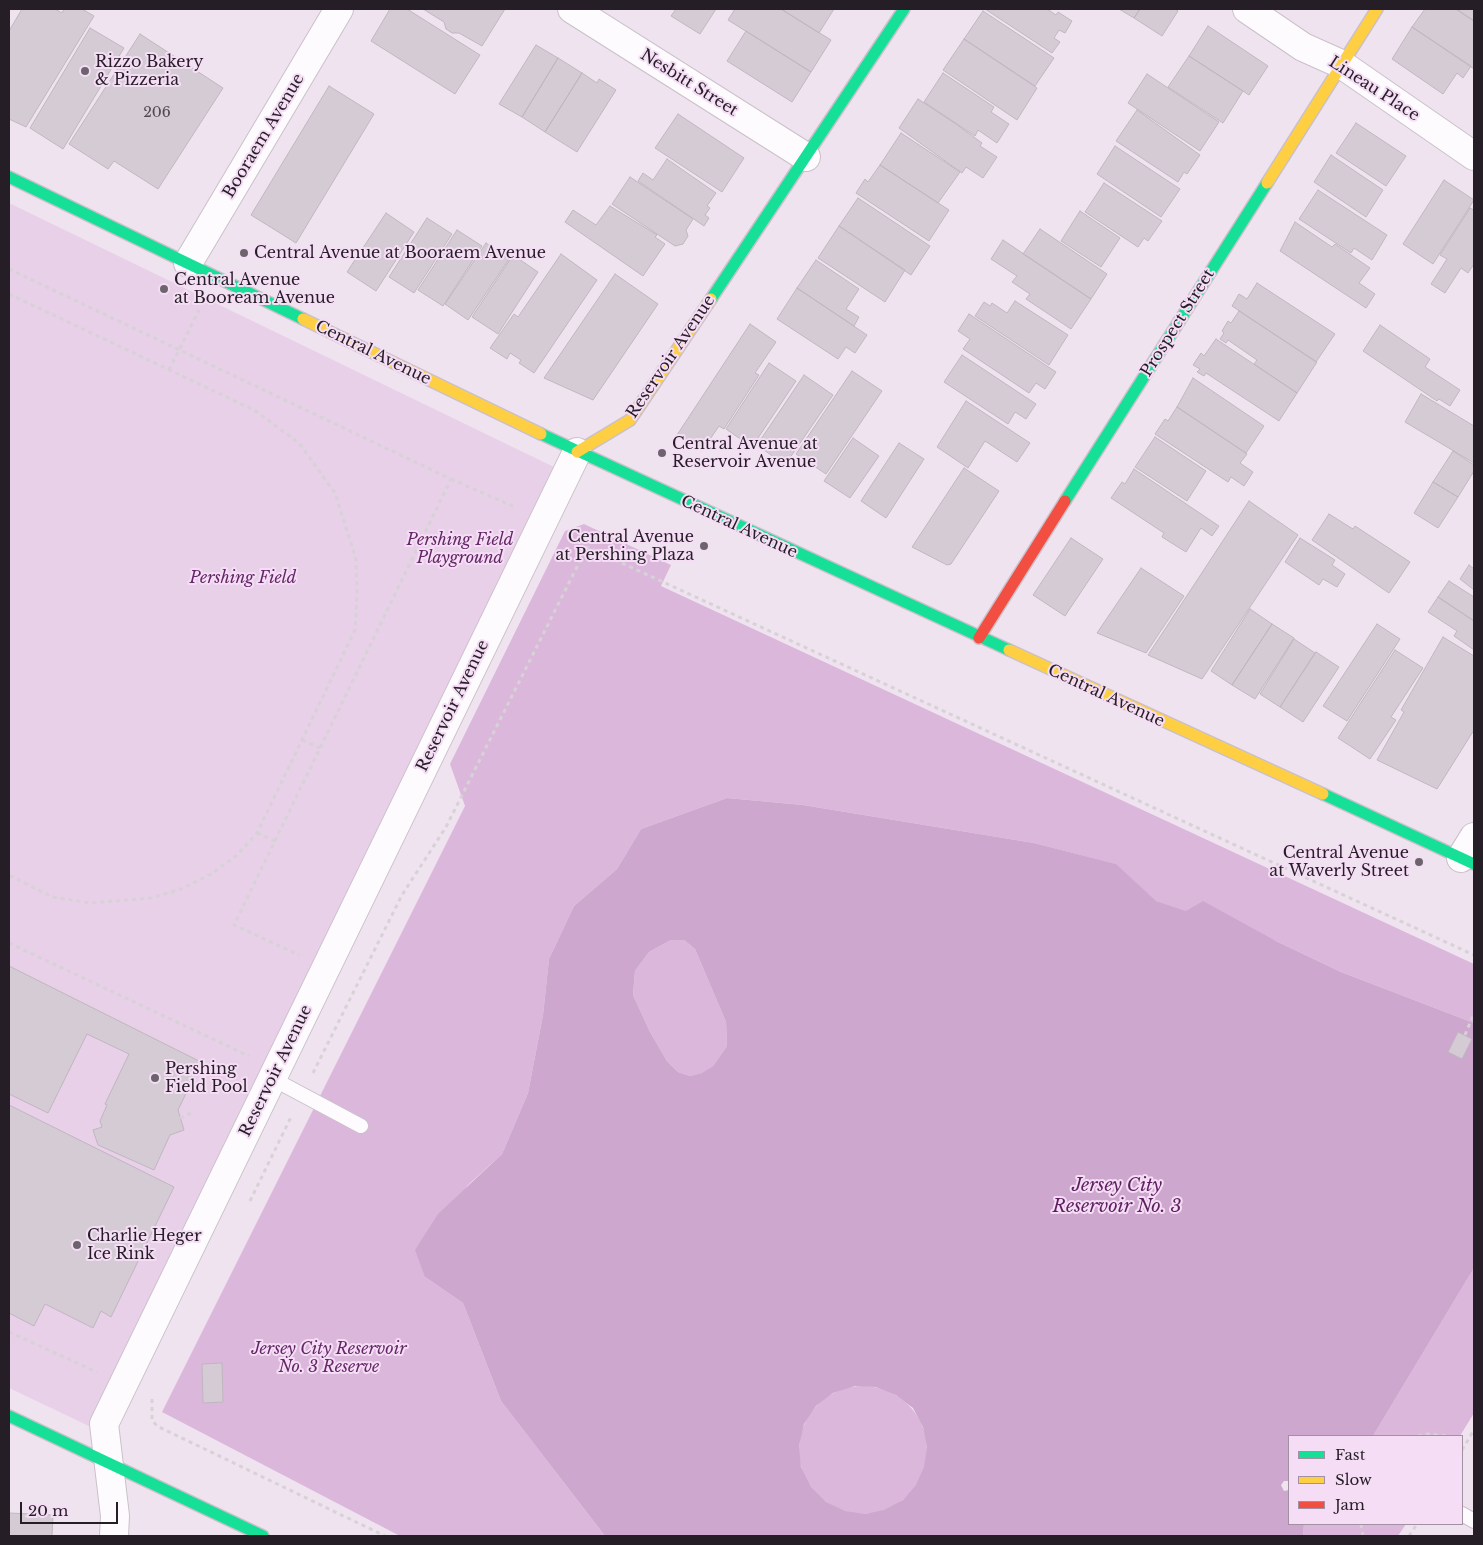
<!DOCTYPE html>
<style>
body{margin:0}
#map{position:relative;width:1483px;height:1545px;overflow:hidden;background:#f0e3f0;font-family:"Libre Baskerville",serif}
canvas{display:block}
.frame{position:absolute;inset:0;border:10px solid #261e26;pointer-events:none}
.legend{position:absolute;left:1288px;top:1435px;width:175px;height:90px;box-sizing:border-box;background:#f5def5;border:1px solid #a291a2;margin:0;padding:6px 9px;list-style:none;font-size:15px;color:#261e26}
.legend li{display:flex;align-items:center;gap:10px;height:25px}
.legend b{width:25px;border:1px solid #a291a2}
.scale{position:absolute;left:20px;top:1502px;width:98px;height:22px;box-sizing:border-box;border:2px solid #261e26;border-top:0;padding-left:6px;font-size:15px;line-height:18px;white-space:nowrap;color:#261e26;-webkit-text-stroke:4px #f5def5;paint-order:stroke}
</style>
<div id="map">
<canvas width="1483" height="1545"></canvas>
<div class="frame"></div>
<ul class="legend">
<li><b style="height:6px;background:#16e098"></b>Fast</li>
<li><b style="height:6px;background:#ffcf43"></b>Slow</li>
<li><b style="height:6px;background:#f24e42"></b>Jam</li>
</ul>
<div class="scale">20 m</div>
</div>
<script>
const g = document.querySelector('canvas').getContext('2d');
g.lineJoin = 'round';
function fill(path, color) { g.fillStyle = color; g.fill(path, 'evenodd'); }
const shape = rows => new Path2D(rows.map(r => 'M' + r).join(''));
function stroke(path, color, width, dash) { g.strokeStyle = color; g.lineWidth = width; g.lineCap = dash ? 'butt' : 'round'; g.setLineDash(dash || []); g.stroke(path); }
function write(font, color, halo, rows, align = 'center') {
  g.font = font + ' "Libre Baskerville",serif'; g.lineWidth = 4; g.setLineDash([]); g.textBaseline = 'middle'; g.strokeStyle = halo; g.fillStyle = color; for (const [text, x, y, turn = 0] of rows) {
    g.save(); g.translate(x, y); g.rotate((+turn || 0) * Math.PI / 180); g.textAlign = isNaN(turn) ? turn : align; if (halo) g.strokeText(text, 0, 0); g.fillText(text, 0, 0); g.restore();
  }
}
fill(shape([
 [9,203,558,469,91,1427,9,1388]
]), '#e8d0e8');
fill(shape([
 [584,524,671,565,661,586,1474,964,1474,1023,1341,972,1276,941,1155,901,1115,864,1034,843,803,805,727,798,641,829,617,869,574,906,549,959,543,1015,528,1093,502,1154,467,1186,425,1277,463,1303,501,1401,605,1536,400,1536,162,1412,465,806,450,764,565,531],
 [671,940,684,940,695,949,726,1022,727,1046,713,1066,703,1073,690,1076,678,1072,667,1061,650,1032,633,995,635,971,649,952],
 [1474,1268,1474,1413,1460,1436,1373,1436],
 '799 1450a64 64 0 1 1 128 0a64 64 0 1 1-128 0Z',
 [1304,1524,1406,1524,1398,1536,1303,1536]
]), '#dbb8db');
fill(shape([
 [727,798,803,805,1034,843,1116,864,1156,901,1186,911,1203,901,1276,941,1341,972,1474,1023,1474,1268,1373,1436,1289,1436,1289,1481,1284,1481,1281,1485,1284,1491,1289,1490,1289,1524,1304,1524,1303,1536,605,1536,501,1401,463,1303,425,1277,415,1250,438,1214,502,1154,528,1093,543,1015,549,959,574,906,617,869,641,829],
 [671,940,684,940,695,949,726,1022,727,1046,713,1066,702,1073,690,1076,678,1072,667,1061,650,1032,633,995,635,971,649,952],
 [855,1386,876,1387,896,1395,913,1408,923,1427,927,1447,924,1467,916,1485,903,1500,884,1510,865,1514,845,1511,826,1502,811,1487,801,1467,799,1446,804,1424,816,1406,833,1393]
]), '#cea7cf');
const building = shape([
 [22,9,55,9,62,13,64,9,82,9,94,16,26,127,9,119,9,31,22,9],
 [390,9,407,9,480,55,455,94,371,41,390,9],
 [423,9,509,9,505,9,482,46,459,33,452,33,446,29,444,22,423,9],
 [676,9,716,9,700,34,671,16,676,9],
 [735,9,781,9,831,40,811,72,728,20,735,9],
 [781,9,834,9,819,33,781,9],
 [985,9,1047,9,1056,15,1058,12,1072,21,1065,33,1059,30,1054,38,1060,42,1052,53,985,9],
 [1119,9,1140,9,1134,18,1119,9],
 [1140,9,1175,9,1178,11,1162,36,1134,18,1140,9],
 [1425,9,1456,9,1474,21,1474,69,1412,27,1425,9],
 [1456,9,1474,9,1474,21,1456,9],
 [983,11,1054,58,1035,86,964,39,983,11],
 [1208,26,1268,66,1249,95,1189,56,1208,26],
 [1412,27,1471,66,1463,78,1457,73,1443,94,1392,59,1412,27],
 [90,28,124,48,63,149,30,128,90,28],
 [746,31,811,72,792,102,727,61,746,31],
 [140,34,223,88,158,189,114,161,108,169,69,144,140,34],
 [964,39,1037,88,1017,120,943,70,964,39],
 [536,45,558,58,522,117,499,104,536,45],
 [1189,56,1243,91,1223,123,1168,87,1189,56],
 [558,58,582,73,545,132,522,117,558,58],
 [582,73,597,83,599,79,616,90,577,152,545,132,582,73],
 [943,73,994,107,991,112,1009,124,997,143,978,130,975,136,924,102,943,73],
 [1147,74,1219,122,1200,151,1128,103,1147,74],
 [329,86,374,114,296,243,251,215,329,86],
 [918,99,956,124,982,143,980,146,997,157,983,178,966,167,962,173,899,128,918,99],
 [1137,110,1200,155,1187,174,1184,172,1178,182,1116,141,1137,110],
 [678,114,744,158,722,192,655,148,678,114],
 [1356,123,1406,156,1386,186,1336,153,1356,123],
 [901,133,960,172,938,203,880,165,901,133],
 [1115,146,1180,189,1161,217,1097,174,1115,146],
 [1331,155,1383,190,1366,217,1314,182,1331,155],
 [667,159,716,193,707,206,710,208,705,215,709,218,704,226,638,181,643,173,653,180,667,159],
 [880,165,949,210,929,241,856,193,865,179,868,182,880,165],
 [630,177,693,219,686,230,688,236,683,244,675,246,612,204,630,177],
 [1444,180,1474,200,1433,264,1403,244,1444,180],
 [1104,183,1162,221,1148,241,1144,238,1138,247,1085,212,1104,183],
 [1318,190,1387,235,1372,260,1354,248,1351,253,1299,219,1318,190],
 [858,198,930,246,911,275,839,226,858,198],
 [610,206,657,235,655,237,665,244,643,276,565,222,573,210,596,225,610,206],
 [1470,208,1474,210,1474,264,1468,273,1461,268,1445,293,1431,284,1447,259,1440,255,1470,208],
 [1080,211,1120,238,1101,267,1061,241,1080,211],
 [386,213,414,232,376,291,347,272,386,213],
 [427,218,452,234,414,293,389,277,427,218],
 [1295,222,1332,247,1335,244,1370,268,1359,283,1375,294,1366,308,1280,251,1295,222],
 [839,226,905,270,885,302,818,258,839,226],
 [1040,229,1107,274,1091,299,1023,254,1040,229],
 [457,230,482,246,443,306,418,290,457,230],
 [1003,240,1091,299,1071,329,1026,299,1030,294,1012,282,1017,276,991,259,1003,240],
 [486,243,509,259,468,320,445,304,486,243],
 [561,254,597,280,534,373,519,363,521,360,510,353,507,359,490,348,514,314,518,317,561,254],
 [513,255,538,272,498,334,472,317,513,255],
 [816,260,859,289,846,309,859,317,854,326,797,288,816,260],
 [615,274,658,304,593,400,544,378,615,274],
 [1257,283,1335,334,1316,362,1232,306,1239,294,1247,299,1257,283],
 [797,288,867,335,855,353,846,347,838,359,777,319,797,288],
 [1015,301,1068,335,1049,365,975,316,984,302,990,306,992,303,1007,313,1015,301],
 [1239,311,1317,362,1297,393,1254,364,1257,360,1228,340,1226,343,1220,339,1224,333,1222,331,1228,321,1231,323,1239,311],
 [969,314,1056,372,1045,389,1036,383,1029,393,963,349,970,339,958,331,969,314],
 [750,324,776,342,755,373,759,375,724,429,719,426,702,451,677,435,750,324],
 [1380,325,1430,359,1425,367,1460,390,1450,406,1439,399,1437,401,1363,351,1380,325],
 [1216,339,1297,393,1279,421,1206,373,1204,376,1197,372,1200,369,1193,365,1201,353,1204,356,1216,339],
 [962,355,1036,404,1026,419,1015,412,1008,424,944,382,962,355],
 [769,363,796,381,752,447,726,429,769,363],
 [852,371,882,391,826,474,796,454,852,371],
 [804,375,833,395,785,465,757,445,804,375],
 [1193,378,1264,426,1246,453,1177,407,1193,378],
 [1421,394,1474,426,1474,463,1405,422,1421,394],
 [966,401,1030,443,1017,462,985,441,968,468,937,447,966,401],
 [1177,407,1247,454,1240,463,1253,472,1244,486,1231,477,1228,482,1155,434,1165,419,1168,421,1177,407],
 [1155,437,1206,471,1187,501,1135,467,1155,437],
 [853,438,879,456,850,498,824,481,853,438],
 [899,443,924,459,886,518,861,501,899,443],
 [1453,451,1474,465,1474,471,1458,497,1433,482,1453,451],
 [964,468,999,491,951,564,947,565,912,547,964,468],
 [1134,469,1219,526,1212,536,1201,528,1186,552,1162,537,1164,533,1111,498,1122,482,1125,484,1134,469],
 [1433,482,1458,497,1438,528,1414,513,1433,482],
 [1249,501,1298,535,1202,679,1148,655,1249,501],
 [1329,514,1353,529,1355,526,1410,562,1389,593,1312,540,1329,514],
 [1071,538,1103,559,1065,616,1033,595,1071,538],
 [1300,538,1335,560,1332,565,1345,574,1337,587,1323,579,1319,585,1285,562,1300,538],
 [1469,565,1474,569,1474,590,1460,579,1469,565],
 [1141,568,1184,596,1146,653,1097,633,1141,568],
 [1449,581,1474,597,1474,621,1438,597,1449,581],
 [1438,597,1474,621,1474,650,1454,636,1457,631,1428,612,1438,597],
 [1250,609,1272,624,1232,685,1211,671,1250,609],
 [1272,624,1294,638,1255,699,1232,685,1272,624],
 [1377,624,1400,639,1347,721,1323,706,1377,624],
 [1443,637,1474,656,1474,730,1437,789,1377,760,1404,712,1401,710,1443,637],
 [1294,639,1315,653,1280,707,1260,694,1294,639],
 [1395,650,1423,668,1391,717,1396,720,1370,759,1338,738,1395,650],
 [1316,652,1339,667,1303,722,1280,707,1316,652],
 [9,966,201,1062,178,1110,184,1130,170,1135,154,1170,98,1145,93,1130,102,1127,100,1121,107,1105,105,1104,129,1054,87,1034,48,1113,9,1094,9,966],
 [1458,1032,1472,1039,1462,1059,1448,1052,1458,1032],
 [9,1105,174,1187,111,1317,101,1311,93,1328,45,1304,34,1326,9,1313,9,1105],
 [222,1363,223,1402,203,1403,202,1364,222,1363],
 [9,1513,53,1515,52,1536,9,1536,9,1513]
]);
fill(building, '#d5cbd5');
stroke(building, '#c0b6c0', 1);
const lane = shape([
 [273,1079,361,1126],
 [1462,1514,1474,1521]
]);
const street = shape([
 [572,9,806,157],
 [1247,9,1303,47,1341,64,1474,156],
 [188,263,339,9],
 [1461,858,1474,837],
 [114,1536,115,1516,104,1424,577,452]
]);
const fast = shape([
 [9,177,303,319],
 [711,299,904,9],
 [541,434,1009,650],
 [1065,501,1267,183],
 [1323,794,1474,864],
 [9,1416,263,1536]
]);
const slow = shape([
 [1267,183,1377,9],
 [303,319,541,434],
 [577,452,630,420,711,299],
 [1009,650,1323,794]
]);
const jam = shape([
 [979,638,1065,501]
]);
stroke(lane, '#cac0ca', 16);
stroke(street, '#cac0ca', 30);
stroke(fast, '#cac0ca', 14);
stroke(slow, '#cac0ca', 14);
stroke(jam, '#cac0ca', 14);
stroke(shape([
 [9,269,451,479,234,925,299,955],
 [9,294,254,410,299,443,335,493,356,559,357,594,355,630,257,833,236,856,211,874,181,889,151,898,91,903,52,897,9,875],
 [169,370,199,310],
 [451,479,517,508],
 [302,740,320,748],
 [257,833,275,841],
 [9,943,249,1056],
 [1465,1035,1474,1013],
 [313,1073,402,895,446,827,587,547,1474,955],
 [180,1118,191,1113],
 [250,1201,291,1117],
 [9,1332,97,1372],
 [152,1399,152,1420,157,1426,385,1536],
 [1418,1436,1428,1434,1449,1436],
 [1462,1450,1474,1430],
 [1361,1524,1363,1536],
 [1409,1536,1417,1524]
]), '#d6d2d6', 3, [4, 4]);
stroke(lane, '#fdfbfd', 14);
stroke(street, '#fdfbfd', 28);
stroke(fast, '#16e098', 11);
stroke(slow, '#ffcf43', 11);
stroke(jam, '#f24e42', 11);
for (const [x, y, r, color] of [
 [85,71,5,"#6d636d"],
 [244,253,5,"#6d636d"],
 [164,289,5,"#6d636d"],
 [662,453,5,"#6d636d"],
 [704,546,5,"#6d636d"],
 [1419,862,5,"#6d636d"],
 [155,1078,5,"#6d636d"],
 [77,1245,5,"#6d636d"]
]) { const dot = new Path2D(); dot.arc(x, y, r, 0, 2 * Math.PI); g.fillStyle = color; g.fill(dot); stroke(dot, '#f5def5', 2); }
write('14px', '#524952', null, [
 ["206",157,113]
]);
write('16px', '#261e26', '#f5def5', [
 ["Rizzo Bakery",95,62],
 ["& Pizzeria",95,80],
 ["Central Avenue at Booraem Avenue",254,253],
 ["Central Avenue",174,280],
 ["at Booream Avenue",174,298],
 ["Central Avenue at",672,444],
 ["Reservoir Avenue",672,462],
 ["Central Avenue",694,537,"right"],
 ["at Pershing Plaza",694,555,"right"],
 ["Central Avenue",1409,853,"right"],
 ["at Waverly Street",1409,871,"right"],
 ["Pershing",165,1069],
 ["Field Pool",165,1087],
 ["Charlie Heger",87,1236],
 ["Ice Rink",87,1254]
], 'left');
write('16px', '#261e26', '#f5def5', [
 ["Nesbitt Street",689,83,32],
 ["Lineau Place",1374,89,33],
 ["Booraem Avenue",264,136,-59],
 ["Prospect Street",1178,323,-58],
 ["Central Avenue",373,353,26],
 ["Reservoir Avenue",671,357,-56],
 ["Central Avenue",739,527,25],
 ["Central Avenue",1106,696,25],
 ["Reservoir Avenue",453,706,-64],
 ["Reservoir Avenue",276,1071,-64]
]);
write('italic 16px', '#632666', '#f5def5', [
 ["Pershing Field",460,540],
 ["Playground",460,558],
 ["Pershing Field",243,578],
 ["Jersey City Reservoir",329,1349],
 ["No. 3 Reserve",329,1367]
]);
write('italic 18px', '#5d1f5f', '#f5def5', [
 ["Jersey City",1117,1186],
 ["Reservoir No. 3",1117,1207]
]);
</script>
